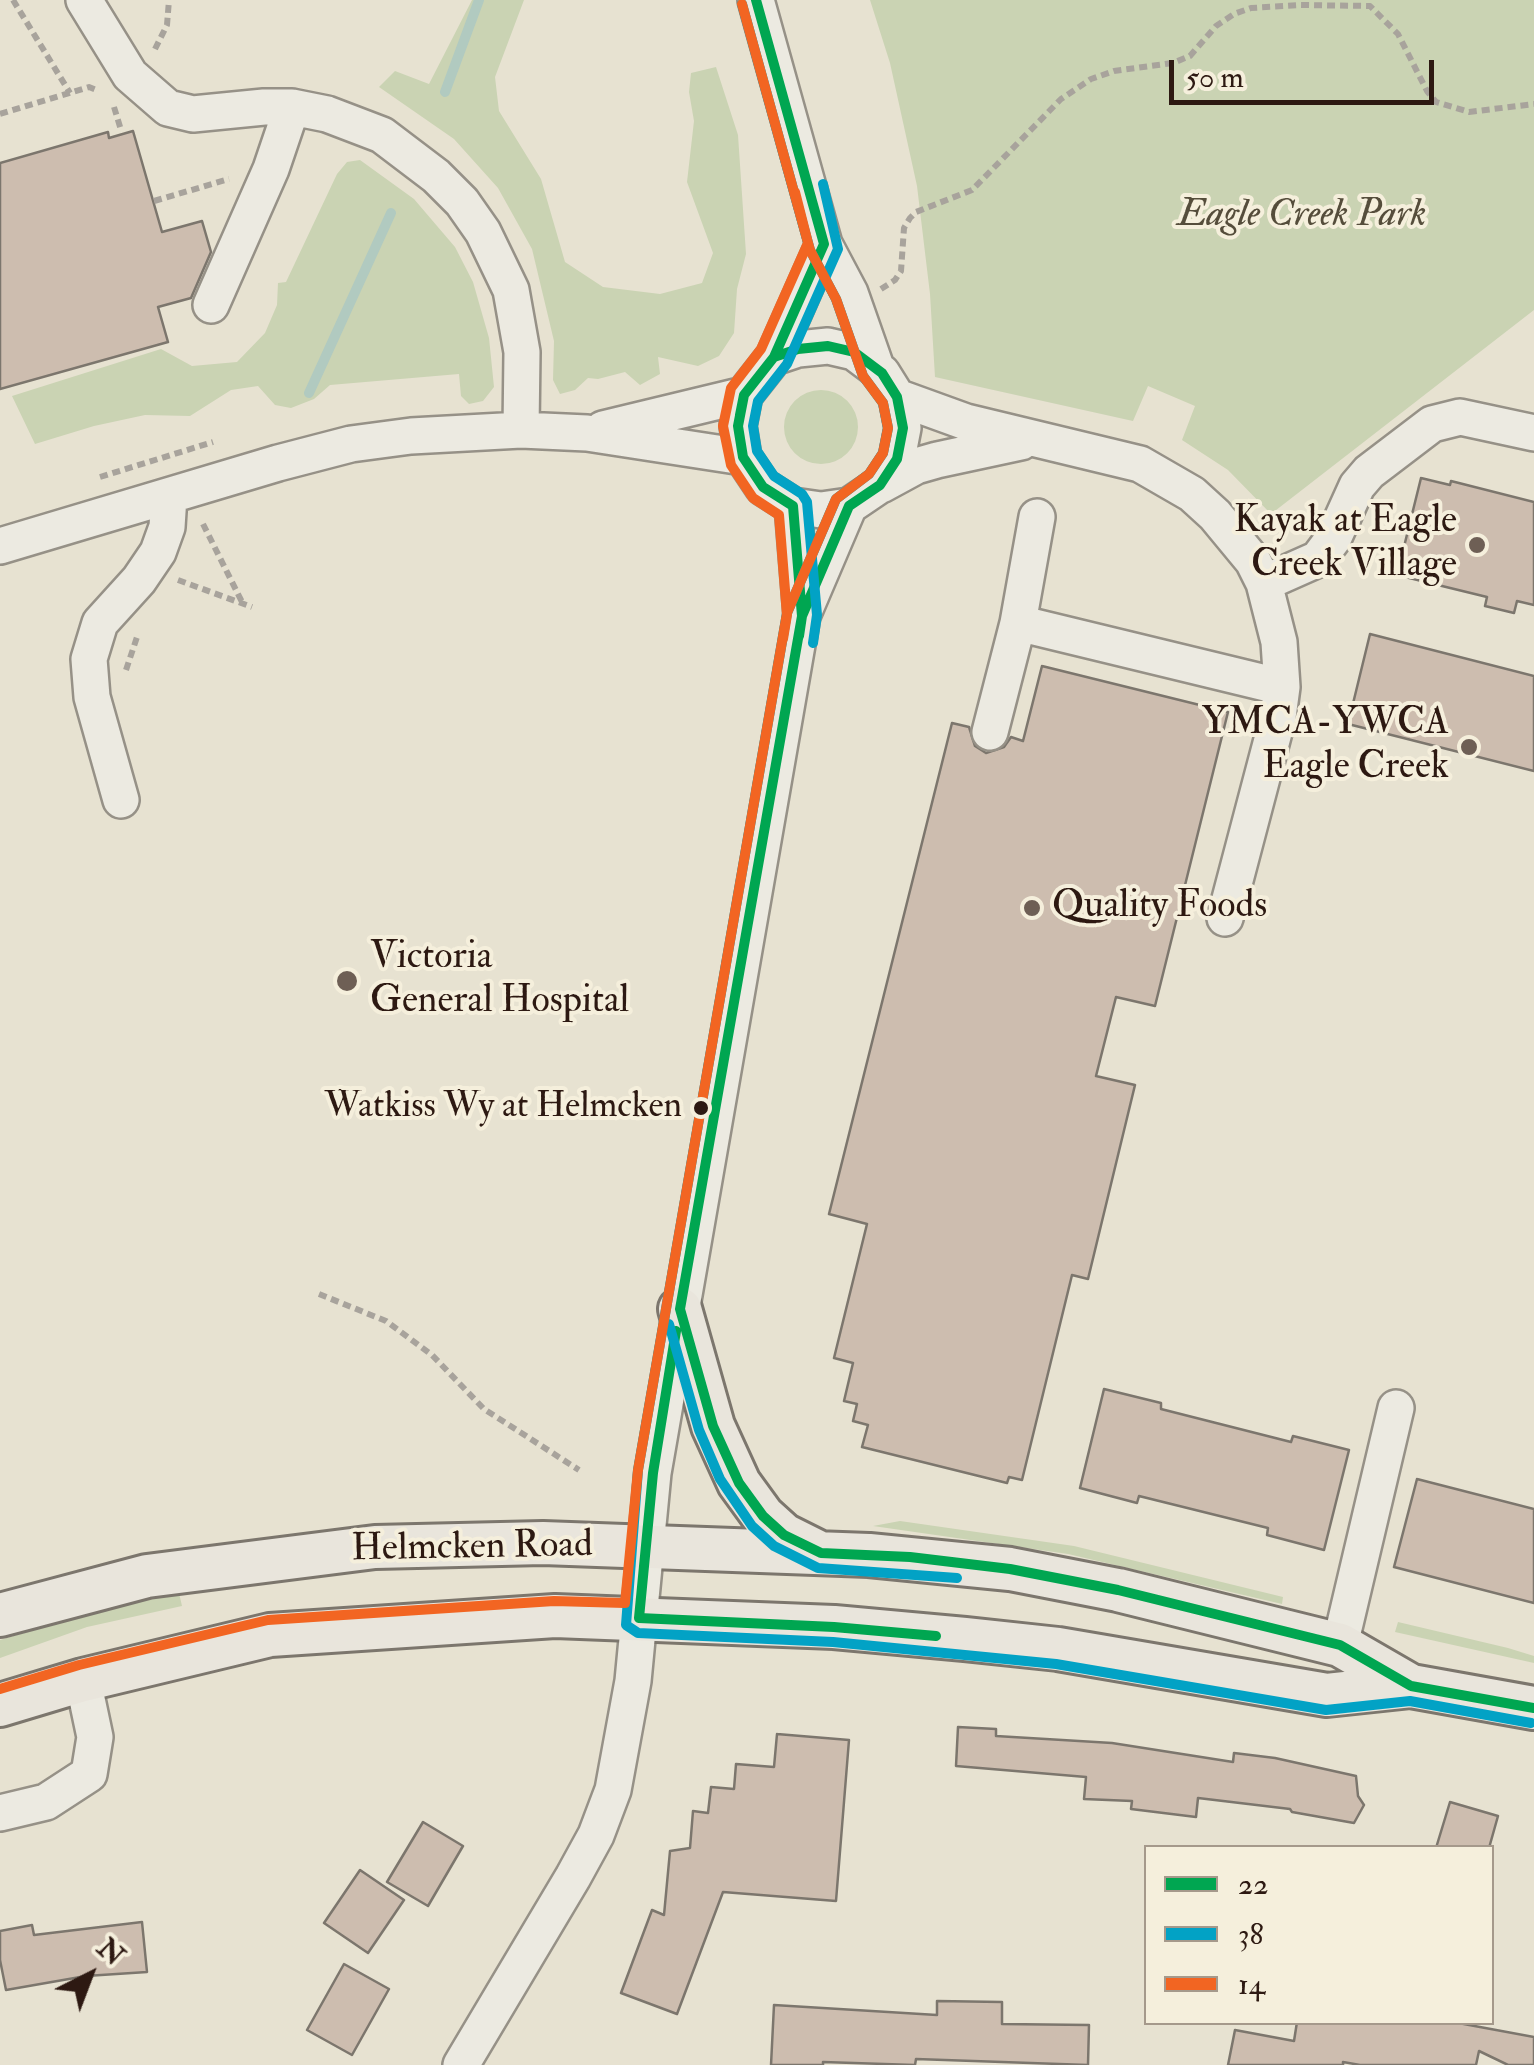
<!DOCTYPE html>
<style>
body{margin:0}
#map{position:relative;width:1534px;height:2065px;overflow:hidden;background:#e7e2d1;font-family:"IM FELL Double Pica",serif}
canvas{display:block}
.legend{position:absolute;left:1144px;top:1845px;width:350px;height:180px;box-sizing:border-box;background:#f5efdc;border:2px solid #a5998b;margin:0;padding:12px 18px;list-style:none;font-size:30px;color:#2d1912}
.legend li{display:flex;align-items:center;gap:20px;height:50px}
.legend b{width:50px;border:2px solid #a5998b}
.north{position:absolute;left:40px;top:1925px;width:100px;height:100px;-webkit-text-stroke:8px #f5efdc;paint-order:stroke;rotate:42deg;font-size:28px;font-weight:700;line-height:40px;text-align:center;color:#2d1912}
.north::after{content:'';display:block;margin:auto;width:35px;height:45px;background:#2d1912;clip-path:polygon(50% 0,100% 100%,50% 72%,0 100%)}
.scale{position:absolute;left:1169px;top:60px;width:265px;height:45px;box-sizing:border-box;border:5px solid #2d1912;border-top:0;padding-left:12px;font-size:30px;line-height:35px;white-space:nowrap;color:#2d1912;-webkit-text-stroke:8px #f5efdc;paint-order:stroke}
</style>
<div id="map">
<canvas width="1534" height="2065"></canvas>
<ul class="legend">
<li><b style="height:12px;background:#00a651"></b>22</li>
<li><b style="height:12px;background:#02a2c5"></b>38</li>
<li><b style="height:12px;background:#f26522"></b>14</li>
</ul>
<div class="north">N</div>
<div class="scale">50 m</div>
</div>
<script>
const g = document.querySelector('canvas').getContext('2d');
g.lineJoin = 'round';
function fill(path, color) { g.fillStyle = color; g.fill(path, 'evenodd'); }
const shape = rows => new Path2D(rows.map(r => 'M' + r).join(''));
function stroke(path, color, width, dash) { g.strokeStyle = color; g.lineWidth = width; g.lineCap = dash ? 'butt' : 'round'; g.setLineDash(dash || []); g.stroke(path); }
function write(font, color, halo, rows, align = 'center') {
  g.font = font + ' "IM FELL Double Pica",serif'; g.lineWidth = 8; g.setLineDash([]); g.textBaseline = 'middle'; g.strokeStyle = halo; g.fillStyle = color; for (const [text, x, y, turn = 0] of rows) {
    g.save(); g.translate(x, y); g.rotate((+turn || 0) * Math.PI / 180); g.textAlign = isNaN(turn) ? turn : align; if (halo) g.strokeText(text, 0, 0); g.fillText(text, 0, 0); g.restore();
  }
}
fill(shape([
 [472,0,524,0,495,77,499,111,541,179,565,262,603,287,660,294,702,283,713,253,687,182,694,121,689,92,691,73,716,67,738,135,746,254,737,289,734,333,719,356,698,366,658,357,660,374,640,385,625,372,598,379,588,378,575,390,560,394,553,380,554,341,532,249,498,188,454,139,379,87,395,71,429,84],
 [870,0,1534,0,1534,310,1271,514,1228,470,1182,440,1195,406,1148,386,1133,421,935,377,930,294,917,186,890,63],
 [360,160,414,199,455,247,473,282,489,338,494,387,483,401,469,404,461,396,459,374,330,385,314,399,291,408,275,405,258,386,231,390,190,416,145,415,94,426,35,444,12,396,161,349,192,366,237,362,265,333,277,305,278,283,286,282,337,174,347,162],
 '784 427a37 37 0 1 1 74 0a37 37 0 1 1-74 0Z',
 [900,1521,1074,1546,1283,1597,1282,1604,1068,1554,873,1526],
 [179,1593,182,1606,87,1627,0,1658,0,1640,99,1611],
 [1398,1622,1508,1648,1534,1656,1534,1663,1395,1632]
]), '#cad3b3');
stroke(shape([
 [445,92,479,0],
 [309,393,391,213]
]), '#b1cac0', 10);
const building = shape([
 [133,131,162,232,202,221,211,252,191,298,158,307,168,342,0,389,0,163,108,132,109,138,133,131],
 [1421,478,1450,485,1451,481,1534,502,1534,605,1517,601,1514,613,1485,606,1487,597,1397,575,1421,478],
 [1370,634,1534,676,1534,771,1348,724,1370,634],
 [1042,666,1228,712,1155,1006,1116,997,1096,1076,1135,1085,1088,1279,1072,1275,1022,1480,1009,1477,1007,1483,862,1447,868,1425,853,1421,857,1404,844,1401,853,1363,834,1358,867,1224,829,1214,952,723,969,727,975,746,986,753,1004,747,1011,737,1023,741,1042,666],
 [1104,1389,1161,1403,1161,1409,1291,1442,1293,1436,1349,1450,1324,1550,1267,1535,1268,1528,1139,1496,1137,1503,1080,1488,1104,1389],
 [1417,1479,1534,1509,1534,1603,1394,1567,1417,1479],
 [958,1727,996,1729,996,1736,1112,1743,1233,1762,1234,1753,1275,1758,1356,1776,1358,1796,1364,1805,1354,1823,1292,1812,1290,1809,1198,1798,1196,1817,1131,1809,1132,1801,1084,1799,1086,1777,956,1766,958,1727],
 [777,1734,849,1740,836,1901,723,1892,677,2014,621,1993,652,1910,664,1915,670,1851,690,1848,693,1811,708,1813,711,1787,734,1789,736,1764,774,1767,777,1734],
 [1450,1802,1498,1816,1489,1848,1436,1848,1450,1802],
 [423,1822,463,1846,428,1906,387,1882,423,1822],
 [360,1870,404,1900,368,1953,324,1923,360,1870],
 [142,1922,147,1972,86,1976,6,1990,0,1960,0,1931,32,1925,34,1935,142,1922],
 [344,1964,389,1989,352,2055,307,2030,344,1964],
 [937,2001,1002,2002,1002,2024,1089,2025,1088,2065,916,2059,915,2065,823,2062,823,2065,771,2065,774,2005,937,2015,937,2001],
 [1297,2022,1453,2022,1534,2037,1534,2065,1508,2065,1479,2051,1476,2065,1360,2065,1343,2062,1343,2065,1228,2065,1235,2030,1294,2041,1297,2022]
]);
fill(building, '#cdbdaf');
stroke(building, '#7c766d', 2.5);
const minor = shape([
 [84,0,130,75,168,108,193,114,264,107,292,107,327,114,382,135,436,176,462,202,483,232,511,290,522,352,521,430],
 [756,0,824,244,850,293,877,370],
 [211,305,271,169,292,107],
 [828,346,854,352,882,373,897,397,903,428,897,459,880,485,849,506,821,510,793,506,763,487,743,457,738,426,744,395,774,357,798,349,828,346],
 [774,357,824,244],
 [897,397,966,422,1140,464,1192,494,1215,515,1253,561,1264,583,1279,642,1282,687,1278,717,1225,918],
 [603,429,744,395],
 [881,485,916,466,937,460,1021,442],
 [793,506,802,615],
 [0,546,278,463,351,444,411,436,521,430,587,433,743,457],
 [1264,583,1318,559,1333,539,1357,486,1369,472,1432,424,1460,417,1534,433],
 [1018,623,1037,517],
 [990,732,1018,623,1282,687],
 [121,800,92,697,89,659,100,623,139,580,158,552,167,527,169,496],
 [1340,1645,1396,1408],
 [0,1813,46,1802,89,1774,95,1737,83,1680],
 [461,2065,573,1877,596,1835,613,1790,633,1681,653,1473,802,616,849,506]
]);
const major = shape([
 [680,1309,713,1426,739,1483,763,1516,784,1535,816,1551],
 [0,1615,147,1576,375,1547,543,1543,869,1555,1010,1569,1118,1590,1340,1645,1411,1686],
 [0,1705,83,1680,270,1635,555,1616,834,1627,965,1639,1058,1649,1327,1695,1411,1686,1534,1708]
]);
stroke(minor, '#969187', 40);
stroke(major, '#7c766d', 48);
stroke(shape([
 [13,0,70,93],
 [155,49,167,25,169,0],
 [114,107,121,130],
 [0,114,89,87,99,91],
 [154,201,229,179],
 [881,289,895,280,901,271,904,228,910,218,916,212,972,190,1061,99,1091,79,1114,71,1173,63,1190,56,1216,26,1234,14,1251,8,1301,5,1370,6,1398,34,1427,91,1436,102,1469,112,1534,104],
 [100,477,213,442],
 [203,524,242,602],
 [178,580,252,607],
 [126,670,138,634],
 [319,1294,386,1321,432,1355,484,1409,579,1470]
]), '#a8a39c', 6, [8, 5]);
stroke(minor, '#eceae1', 35);
stroke(major, '#e9e5dc', 42);
stroke(shape([
 [740,415,744,395,774,357,824,244,756,0],
 [793,506,802,616,680,1309,713,1426,739,1483,763,1516,784,1535,821,1553,910,1557,1010,1569,1118,1590,1340,1645,1411,1686,1534,1708],
 [793,506,763,487,743,457,738,426,744,395,774,357,798,349,828,346,854,352,882,373,897,397,903,428,897,459,880,485,849,506,802,616,799,636],
 [639,1618,653,1473,676,1331],
 [639,1618,834,1627,936,1636]
]), '#00a651', 10);
stroke(shape([
 [742,4,810,250,836,299,863,376,883,403,888,428,883,453,869,474,836,499,787,613,638,1470,626,1625,638,1633,833,1642,1056,1664,1326,1710,1410,1701,1531,1723],
 [813,643,817,615,807,502,802,494,774,476,757,451,753,426,758,401,787,364,838,249,823,184],
 [669,1324,699,1430,720,1479,752,1526,774,1546,818,1568,957,1578]
]), '#02a2c5', 10);
stroke(shape([
 [783,639,787,615,779,515,753,498,731,465,723,426,731,388,761,349,808,243,795,192],
 [0,1689,79,1665,268,1620,554,1601,625,1603,638,1470,787,613,836,499,869,474,883,453,888,428,883,403,863,376,836,299,810,250,742,4]
]), '#f26522', 10);
for (const [x, y, r, color] of [
 [1477,545,10,"#6e5f55"],
 [1469,747,10,"#6e5f55"],
 [1032,908,10,"#6e5f55"],
 [347,981,12,"#6e5f55"],
 [701,1108,9,"#2d1912"]
]) { const dot = new Path2D(); dot.arc(x, y, r, 0, 2 * Math.PI); g.fillStyle = color; g.fill(dot); stroke(dot, '#f5efdc', 4); }
write('36px', '#2d1912', '#f5efdc', [
 ["Watkiss Wy at Helmcken",682,1108]
], 'right');
write('italic 38px', '#554d3b', '#f5efdc', [
 ["Eagle Creek Park",1302,217]
]);
write('38px', '#2d1912', '#f5efdc', [
 ["Kayak at Eagle",1457,523],
 ["Creek Village",1457,567],
 ["YMCA-YWCA",1449,725],
 ["Eagle Creek",1449,769],
 ["Quality Foods",1052,908,"left"],
 ["Victoria",370,959,"left"],
 ["General Hospital",370,1003,"left"]
], 'right');
write('38px', '#2d1912', '#f5efdc', [
 ["Helmcken Road",472,1549,-1]
]);
</script>
